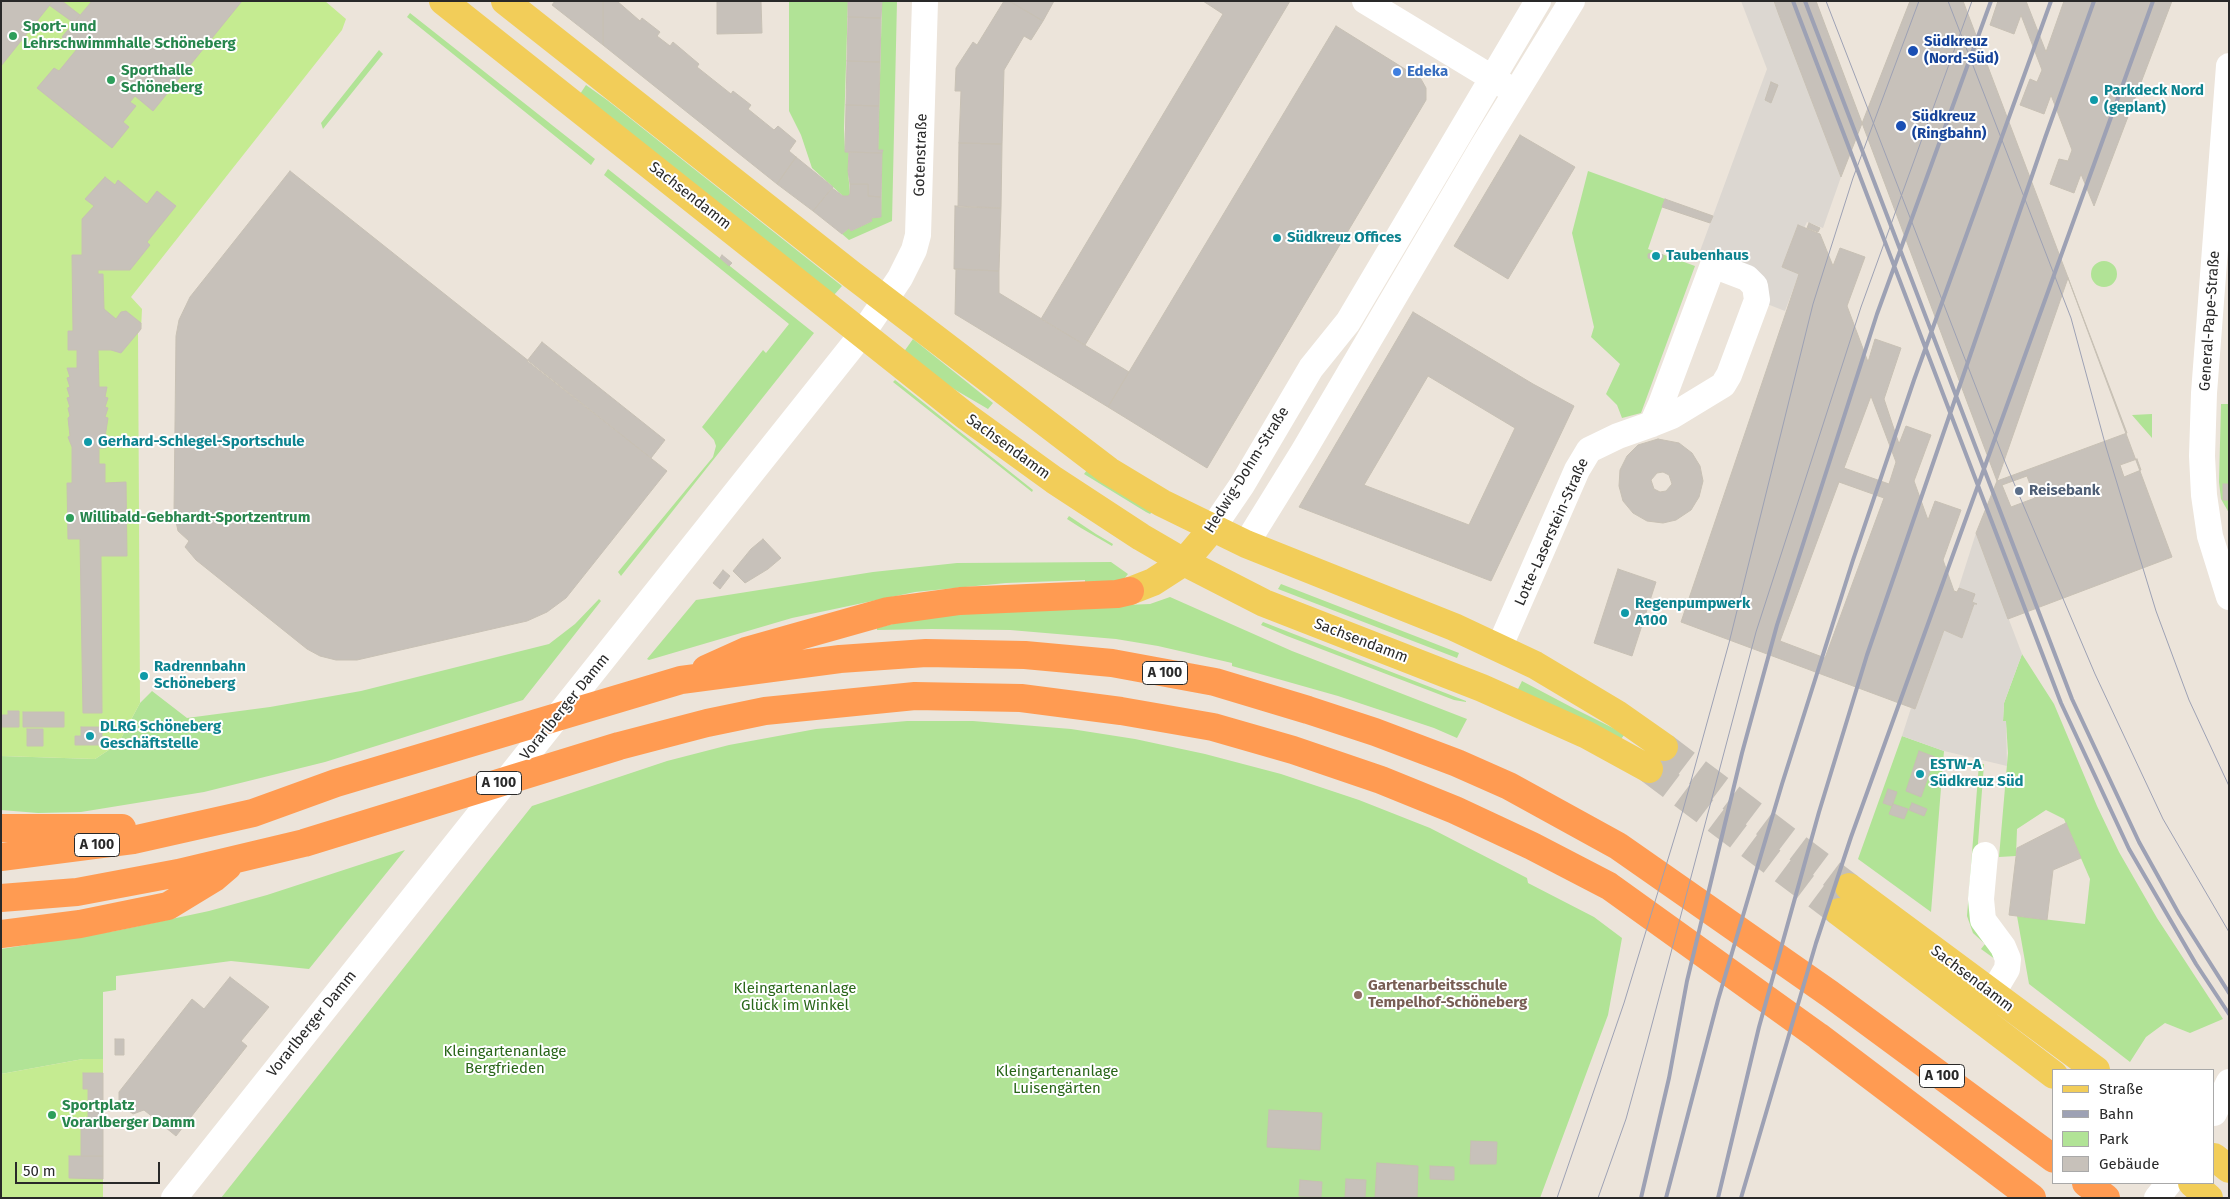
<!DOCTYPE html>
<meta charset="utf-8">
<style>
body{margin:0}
#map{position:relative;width:2230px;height:1199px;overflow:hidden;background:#ece4da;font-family:"Fira Sans",sans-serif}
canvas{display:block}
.frame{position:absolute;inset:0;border:2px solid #292929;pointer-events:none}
.legend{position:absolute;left:2052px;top:1069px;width:162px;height:115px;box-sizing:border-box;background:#fff;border:1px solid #a9a9a9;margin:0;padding:6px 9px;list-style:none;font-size:15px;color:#292929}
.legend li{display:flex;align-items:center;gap:10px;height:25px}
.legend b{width:25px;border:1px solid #a9a9a9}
.scale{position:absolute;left:15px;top:1162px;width:145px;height:22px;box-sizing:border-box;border:2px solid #292929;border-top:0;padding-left:6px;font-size:15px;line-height:18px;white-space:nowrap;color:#292929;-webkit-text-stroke:4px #fff;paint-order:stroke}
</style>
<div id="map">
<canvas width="2230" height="1199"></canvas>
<div class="frame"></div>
<ul class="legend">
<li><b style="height:6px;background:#f2cd59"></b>Straße</li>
<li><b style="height:6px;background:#9da1b4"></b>Bahn</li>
<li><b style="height:14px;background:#b1e396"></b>Park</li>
<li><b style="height:14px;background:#c7c1ba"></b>Gebäude</li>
</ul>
<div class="scale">50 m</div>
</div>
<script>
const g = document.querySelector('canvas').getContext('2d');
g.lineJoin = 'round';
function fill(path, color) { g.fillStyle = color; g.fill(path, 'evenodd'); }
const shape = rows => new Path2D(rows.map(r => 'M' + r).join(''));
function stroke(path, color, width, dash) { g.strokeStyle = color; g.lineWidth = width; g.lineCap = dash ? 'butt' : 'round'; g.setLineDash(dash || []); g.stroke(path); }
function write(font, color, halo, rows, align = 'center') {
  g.font = font + ' "Fira Sans",sans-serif'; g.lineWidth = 4; g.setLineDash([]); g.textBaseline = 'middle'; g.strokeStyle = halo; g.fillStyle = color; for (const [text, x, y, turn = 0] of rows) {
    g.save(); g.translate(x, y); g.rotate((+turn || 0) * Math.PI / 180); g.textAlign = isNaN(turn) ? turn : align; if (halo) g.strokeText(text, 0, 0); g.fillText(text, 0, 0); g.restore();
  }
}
fill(shape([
 [789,1,848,1,844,128,845,151,849,152,848,171,850,194,848,196,843,196,812,168,801,135,789,111],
 [882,1,897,1,892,221,849,240,842,234,849,228,851,231,872,221,871,218,881,217,882,150,878,150],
 [410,13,595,159,591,165,407,17],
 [379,50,383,54,323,129,321,123],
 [586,85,607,100,842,286,834,295,580,94],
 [608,169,814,333,621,576,618,572,713,457,716,446,714,440,702,427,763,350,766,353,789,324,604,175],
 [1588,171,1665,199,1648,249,1695,266,1641,413,1622,418,1617,405,1606,394,1620,364,1591,337,1594,327,1572,233],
 '2091 274a13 13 0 1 1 26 0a13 13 0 1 1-26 0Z',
 [913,339,993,403,988,409,935,378,903,353],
 [895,380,1033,490,1032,492,893,382],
 [2221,404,2229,404,2229,513,2221,499,2219,482],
 [2152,414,2152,438,2132,415],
 [1087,470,1156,508,1150,514,1146,512,1084,474],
 [1069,516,1096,534,1113,544,1112,546,1081,528,1067,519],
 [1111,562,1128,574,1124,579,1118,581,1085,582,1085,580,1006,583,915,592,792,618,649,660,647,659,696,600,873,572,957,563],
 [1281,584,1459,653,1457,658,1278,589],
 [1170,597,1292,651,1467,719,1457,738,1434,728,1338,696,1232,666,1232,663,1158,646,1116,639,1010,630,932,629,877,630,877,628,917,618,1005,610,1150,604],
 [599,599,601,601,523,700,325,762,204,792,81,812,38,813,1,810,1,756,95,759,118,744,140,703,152,691,187,718,270,707,361,691,549,644,575,624],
 [1263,622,1466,701,1466,702,1454,700,1287,636,1261,625],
 [2022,654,2054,704,2097,806,2119,852,2157,918,2223,1019,2190,1033,2165,1023,2146,1037,2130,1062,2029,984,2017,916,2085,924,2090,879,2064,819,2046,810,2017,829,2016,856,1999,857,2008,753,2006,722,2003,721,2004,703],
 [1522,681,1575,709,1625,734,1621,739,1517,691],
 [907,721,973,721,1071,729,1135,739,1205,754,1281,774,1359,800,1430,828,1527,878,1528,883,1594,917,1622,938,1608,1015,1540,1198,221,1198,532,806,667,761,729,745,816,729],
 [1902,736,1944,751,1931,912,1858,859],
 [1979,764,1984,764,1973,909,1999,962,1981,949,1985,944,1973,933,1967,916],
 [405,850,309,969,231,961,116,976,116,990,103,992,103,1059,83,1059,1,1074,1,949,115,931,209,911,267,895]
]), '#b1e396');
fill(shape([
 [1,1,325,1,346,19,342,30,131,297,142,309,141,329,138,333,140,703,118,744,95,759,1,756],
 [83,1059,103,1059,103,1198,1,1198,1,1074]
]), '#c5eb91');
fill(shape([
 [1741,1,1774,1,1841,177,1823,228,1807,222,1804,228,1798,225,1782,267,1799,274,1785,311,1767,304,1751,270,1700,251,1767,69],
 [1976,533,2022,654,2004,703,2003,721,2006,721,2007,766,1944,751,1902,736,1911,708,1915,709,1944,630,1962,638,1974,604,1977,604,1956,596]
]), '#dcd7d1');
const building = shape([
 [1,1,53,1,1,66,1,1],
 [53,1,62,1,80,15,74,23,49,5,53,1],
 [92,1,242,1,153,111,135,96,130,102,136,106,123,122,129,127,112,148,37,88,54,68,59,71,77,49,62,37,92,1],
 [555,1,603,1,603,45,552,5,555,1],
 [603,1,617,1,640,21,642,18,660,32,657,36,670,46,673,42,699,64,697,67,731,94,733,91,751,105,748,109,774,130,778,126,796,141,789,151,796,157,777,184,603,45,603,1],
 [717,1,761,1,762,33,717,34,717,1],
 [848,1,882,1,881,18,848,17,848,1],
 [1004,1,1009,1,1043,21,1031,40,1024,36,1004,70,1002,144,959,143,961,91,955,91,956,68,973,42,977,45,1004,1],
 [1009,1,1054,1,1043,21,1009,1],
 [1203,1,1290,1,1085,345,1041,319,1223,14,1203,1],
 [1774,1,1910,1,1841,177,1779,15,1774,1],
 [1816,1,1963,1,2127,433,1997,481,1816,1],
 [1998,1,2026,1,2046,52,2064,1,2172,1,2094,206,2081,174,2074,193,2050,184,2059,159,2068,161,2072,150,2051,95,2044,114,2020,105,2030,79,2037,82,2042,70,2021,15,2014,34,1990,25,1998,1],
 [848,17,881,18,880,62,847,61,848,17],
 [1336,26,1421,79,1426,88,1426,100,1207,468,1108,407,1336,26],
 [847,61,880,62,879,106,846,105,847,61],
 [1771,82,1778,85,1771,103,1765,100,1771,82],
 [846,105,879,106,878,150,883,150,882,153,845,152,846,105],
 [1520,135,1575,167,1508,279,1454,246,1520,135],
 [959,143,1002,144,1001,208,958,207,959,143],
 [849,152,882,153,881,197,868,196,868,184,850,184,848,171,849,152],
 [796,157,833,187,813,211,777,184,796,157],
 [290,171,667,471,566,598,547,612,527,621,357,660,336,660,320,656,307,649,196,560,185,547,189,541,178,531,174,512,176,336,179,320,190,297,290,171],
 [105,177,115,185,118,180,147,204,157,191,176,206,147,242,150,245,130,270,98,270,98,274,103,274,104,309,116,319,121,312,126,311,141,323,141,329,121,353,111,350,98,350,99,387,107,387,105,397,108,398,105,407,108,408,105,417,108,418,105,437,108,437,106,448,99,448,99,464,105,464,105,483,126,482,127,556,101,556,102,713,83,713,80,539,68,539,67,483,72,483,72,447,68,437,70,436,68,418,70,416,68,408,70,407,67,398,70,397,67,388,70,387,67,378,70,377,67,368,77,368,77,350,68,350,68,331,73,331,72,255,82,255,82,219,94,206,85,199,105,177],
 [850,184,868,184,868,196,881,197,881,217,871,218,872,221,851,231,849,228,842,234,813,211,832,188,843,196,848,196,850,194,850,184],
 [1665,199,1713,216,1710,223,1662,207,1665,199],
 [955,206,1001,208,999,271,954,269,955,206],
 [1809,223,1820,228,1818,232,1807,228,1809,223],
 [1798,225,1820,234,1833,266,1840,248,1865,257,1847,306,1868,362,1875,339,1901,348,1884,399,1899,444,1906,426,1931,435,1914,481,1928,520,1935,501,1961,510,1943,560,1954,591,1957,592,1959,588,1975,594,1972,602,1977,604,1974,604,1962,638,1944,630,1915,709,1681,622,1799,274,1782,267,1798,225],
 [1871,396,1896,462,1889,484,1844,468,1871,396],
 [1839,482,1884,498,1825,658,1780,641,1839,482],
 [1655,252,1663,255,1663,258,1660,261,1648,258,1648,254,1655,252],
 [722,255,732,263,729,266,720,258,722,255],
 [956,269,999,271,999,293,1129,372,1108,407,955,314,956,269],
 [2068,278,2172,557,2008,619,1976,533,1997,481,2068,278],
 [1413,312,1533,384,1574,406,1491,581,1299,507,1413,312],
 [1428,376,1515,428,1469,525,1364,485,1428,376],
 [542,342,665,440,651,458,527,361,542,342],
 [1658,439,1679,443,1692,453,1700,466,1703,481,1699,497,1691,510,1676,520,1663,523,1647,521,1633,513,1623,501,1619,486,1620,470,1627,456,1638,445,1658,439],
 [1663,472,1669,475,1672,484,1666,491,1660,492,1654,489,1651,480,1657,473,1663,472],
 [2137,459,2141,470,2124,477,2120,465,2137,459],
 [2027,476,2035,498,2011,507,2002,485,2027,476],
 [2223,484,2229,484,2229,500,2223,500,2223,484],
 [763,539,781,558,768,569,745,583,733,571,751,549,763,539],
 [1618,569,1656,582,1632,656,1594,643,1618,569],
 [723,570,730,576,720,589,713,583,723,570],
 [8,711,19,711,19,727,1,727,1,715,8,715,8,711],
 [23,712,64,712,64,727,23,727,23,712],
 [81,727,102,727,102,745,75,745,75,736,81,736,81,727],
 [27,729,43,729,43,746,27,746,27,729],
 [1919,751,1935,757,1921,797,1906,791,1919,751],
 [1888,789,1897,792,1892,806,1883,803,1888,789],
 [1912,803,1927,809,1924,816,1909,810,1912,803],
 [1893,804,1908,809,1904,819,1889,814,1893,804],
 [2066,823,2081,858,2053,870,2047,920,2009,915,2017,848,2066,823],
 [230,977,269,1007,241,1041,247,1046,176,1136,144,1110,133,1114,119,1103,119,1092,192,999,204,1009,230,977],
 [115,1039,124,1039,124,1055,115,1055,115,1039],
 [83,1073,103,1073,103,1156,81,1156,81,1121,88,1121,88,1089,83,1089,83,1073],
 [1269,1110,1322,1113,1320,1150,1267,1147,1269,1110],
 [1471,1141,1497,1142,1496,1164,1470,1164,1471,1141],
 [69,1156,103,1156,103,1179,69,1178,69,1156],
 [1377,1163,1418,1166,1417,1198,1375,1198,1377,1163],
 [1430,1166,1454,1167,1454,1180,1430,1179,1430,1166],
 [1346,1179,1366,1180,1365,1198,1345,1198,1346,1179],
 [1300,1180,1322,1182,1321,1197,1299,1196,1300,1180]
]);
fill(building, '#c7c1ba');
stroke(building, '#c7c0b4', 1);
stroke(shape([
 [1664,747,1849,887],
 [1649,769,1839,912]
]), '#c5bfb7', 28, [28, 14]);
stroke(shape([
 [1365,1,1507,87],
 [2229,66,2204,393,2202,456,2204,495,2210,536,2229,597],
 [1212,529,1242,485,1311,368,1348,322,1538,1],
 [1246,544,1303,452,1483,146,1572,1],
 [1499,648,1577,470,1589,450,1618,436,1652,424,1672,416,1723,385,1729,375,1757,300,1755,286,1747,278,1713,265,1661,404,1652,424],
 [1985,855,1981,899,1983,920,2003,947,2008,959,2007,969,1992,994],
 [2214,1113,2229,1082],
 [174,1198,862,334,900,278,914,250,918,235,925,1],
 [2157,1198,2169,1183]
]), '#fff', 26);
stroke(shape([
 [443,1,967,417,1054,480,1141,537,1184,562,1264,603,1482,688,1587,735,1649,769],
 [505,1,851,274,1109,471,1162,503,1246,544,1454,627,1535,665,1617,714,1664,747],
 [1130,591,1153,582,1184,562,1212,529],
 [1849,887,2096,1070],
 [1839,912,2054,1075],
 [2214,1157,2229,1169],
 [2192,1183,2209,1198]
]), '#f2cd59', 28);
stroke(shape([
 [706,669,746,651,888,611,960,601,1117,594,1130,591],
 [1,828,122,828],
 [1,857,133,840,253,813,336,783,681,680,840,659,926,653,1025,655,1112,663,1215,682,1308,710,1375,732,1457,763,1509,786,1618,846,1830,994,2054,1159],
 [1,898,77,892,178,873,304,843,619,746,707,723,765,711,915,696,1021,698,1121,711,1213,727,1293,750,1381,780,1455,810,1532,846,1609,886,1818,1036,2032,1198],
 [1,934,80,924,168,906,214,878,228,866],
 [2086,1183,2106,1198]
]), '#ff9b52', 28);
stroke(shape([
 [1826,1,2005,462,2095,674,2163,819,2229,932],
 [1948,1,2071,318,2106,447,2156,611,2189,700,2229,786],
 [1557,1198,1624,1003,1683,810,1729,643,1813,304,1825,266,1853,178,1919,1],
 [1598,1198,1626,1119,1647,1043,1756,632,1861,307,1972,1]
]), '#9da1b4', 1);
stroke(shape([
 [1793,1,2061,703,2129,849,2196,964,2229,1014],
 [1805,1,2072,699,2139,842,2179,914,2229,993],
 [1641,1198,1669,1078,1687,981,1742,753,1777,625,1877,314,1991,1],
 [1666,1198,1718,1000,1782,784,1853,560,1914,380,2051,1],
 [1718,1198,1759,1027,1819,812,1867,655,2045,138,2094,1],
 [1741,1198,1816,943,1851,837,2153,1]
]), '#9da1b4', 4);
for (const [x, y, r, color] of [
 [13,36,5,"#2e9e5b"],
 [1913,51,6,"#1a4fb4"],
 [1397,72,5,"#3f7fe0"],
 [111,80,5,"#2e9e5b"],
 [2094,100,5,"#0f9aa8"],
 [1901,126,6,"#1a4fb4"],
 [1277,238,5,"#0f9aa8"],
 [1656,256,5,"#0f9aa8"],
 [88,442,5,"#0f9aa8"],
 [2019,491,5,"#5c6f8a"],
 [70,518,5,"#2e9e5b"],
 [1625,613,5,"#0f9aa8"],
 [144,676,5,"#0f9aa8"],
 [90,736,5,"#0f9aa8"],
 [1920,774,5,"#0f9aa8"],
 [1358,995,5,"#8d6e63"],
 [52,1115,5,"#2e9e5b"]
]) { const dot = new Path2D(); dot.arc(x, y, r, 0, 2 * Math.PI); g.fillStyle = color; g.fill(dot); stroke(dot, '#fff', 2); }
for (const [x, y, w] of [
 [1165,673,45],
 [499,783,45],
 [97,845,45],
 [1942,1076,45]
]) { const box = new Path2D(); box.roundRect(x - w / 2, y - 11.5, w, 23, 4); g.fillStyle = '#fff'; g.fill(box); stroke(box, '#292929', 1); }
write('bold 14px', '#292929', null, [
 ["A 100",1165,673],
 ["A 100",499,783],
 ["A 100",97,845],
 ["A 100",1942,1076]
]);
write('bold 15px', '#27864d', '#fff', [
 ["Sport- und",23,27],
 ["Lehrschwimmhalle Schöneberg",23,44],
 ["Sporthalle",121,71],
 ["Schöneberg",121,88],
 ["Willibald-Gebhardt-Sportzentrum",80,518],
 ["Sportplatz",62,1106],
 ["Vorarlberger Damm",62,1123]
], 'left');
write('bold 15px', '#164399', '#fff', [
 ["Südkreuz",1924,42],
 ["(Nord-Süd)",1924,59],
 ["Südkreuz",1912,117],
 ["(Ringbahn)",1912,134]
], 'left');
write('bold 15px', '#366cbe', '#fff', [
 ["Edeka",1407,72]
], 'left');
write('bold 15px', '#0d838f', '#fff', [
 ["Parkdeck Nord",2104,91],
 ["(geplant)",2104,108],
 ["Südkreuz Offices",1287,238],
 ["Taubenhaus",1666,256],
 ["Gerhard-Schlegel-Sportschule",98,442],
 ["Regenpumpwerk",1635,604],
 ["A100",1635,621],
 ["Radrennbahn",154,667],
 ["Schöneberg",154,684],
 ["DLRG Schöneberg",100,727],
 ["Geschäftstelle",100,744],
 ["ESTW-A",1930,765],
 ["Südkreuz Süd",1930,782]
], 'left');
write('15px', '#292929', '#fff', [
 ["Gotenstraße",921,155,-88],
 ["Sachsendamm",690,196,38],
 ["General-Pape-Straße",2210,321,-86],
 ["Sachsendamm",1008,447,36],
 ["Hedwig-Dohm-Straße",1247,470,-58],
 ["Lotte-Laserstein-Straße",1552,532,-66],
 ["Sachsendamm",1361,641,21],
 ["Vorarlberger Damm",565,707,-51],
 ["Sachsendamm",1972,979,37],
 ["Vorarlberger Damm",312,1024,-51]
]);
write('bold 15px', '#4e5e75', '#fff', [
 ["Reisebank",2029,491]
], 'left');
write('bold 15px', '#785e54', '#fff', [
 ["Gartenarbeitsschule",1368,986],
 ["Tempelhof-Schöneberg",1368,1003]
], 'left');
write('15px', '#296619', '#fff', [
 ["Kleingartenanlage",795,989],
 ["Glück im Winkel",795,1006],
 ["Kleingartenanlage",505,1052],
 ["Bergfrieden",505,1069],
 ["Kleingartenanlage",1057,1072],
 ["Luisengärten",1057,1089]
]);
</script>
